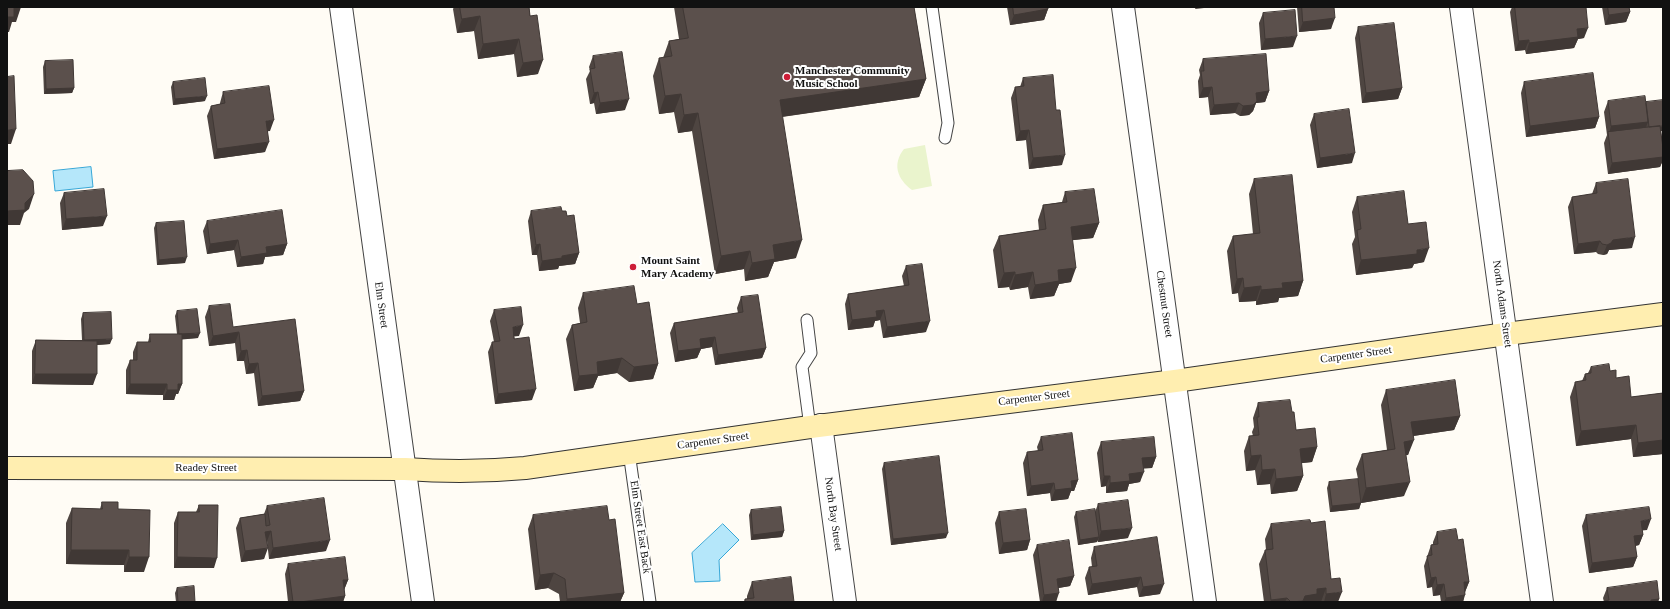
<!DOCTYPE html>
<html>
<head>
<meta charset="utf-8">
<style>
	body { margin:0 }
	#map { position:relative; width:1670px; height:609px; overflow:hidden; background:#fffcf5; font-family:"Times New Roman",serif }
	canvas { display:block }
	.frame { position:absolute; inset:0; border:8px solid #111; pointer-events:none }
</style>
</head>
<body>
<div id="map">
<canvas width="1670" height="609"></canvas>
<div class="frame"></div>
</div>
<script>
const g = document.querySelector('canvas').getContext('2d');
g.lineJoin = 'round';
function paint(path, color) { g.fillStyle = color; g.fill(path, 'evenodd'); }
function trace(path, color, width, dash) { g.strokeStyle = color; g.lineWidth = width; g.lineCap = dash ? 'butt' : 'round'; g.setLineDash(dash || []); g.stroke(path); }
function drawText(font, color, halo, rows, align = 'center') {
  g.font = font + ' "Times New Roman",serif'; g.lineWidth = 4; g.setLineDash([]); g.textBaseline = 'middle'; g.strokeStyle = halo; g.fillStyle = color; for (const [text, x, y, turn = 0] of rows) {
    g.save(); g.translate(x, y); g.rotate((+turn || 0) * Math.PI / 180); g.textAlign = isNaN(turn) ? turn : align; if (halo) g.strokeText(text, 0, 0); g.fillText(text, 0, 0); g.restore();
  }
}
paint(new Path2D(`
	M925 145 932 186 912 190C897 179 892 164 904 149Z`), '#eaf4cd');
const water = new Path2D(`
	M91 167 93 187 55 191 53 171Z
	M723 524 739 540 719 560 720 581 695 582 692 553Z`);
paint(water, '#b5e7fa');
trace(water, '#37a7d7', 1);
const lane = new Path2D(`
	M932 7 948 123 945 138
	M807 320 811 353 802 367 810 427
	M629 452 650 602`);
const street = new Path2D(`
	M341 7 423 602
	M1123 7 1205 602
	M1461 7 1542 602
	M821 425 845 602`);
const secondary = new Path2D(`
	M7 468 405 469C447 472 482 472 525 468L810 427 1175 381 1506 334 1663 314`);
trace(lane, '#444', 13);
trace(street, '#444', 24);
trace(secondary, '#333', 24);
trace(lane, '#fff', 11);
trace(street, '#fff', 22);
trace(secondary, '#ffeeb0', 22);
paint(new Path2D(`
	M454 7H529L538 74 517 77 514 54 478 59 474 31 457 33 453 9Z
	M674 7H914L926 79 919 97 782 117 796 258 774 262 768 277 745 281 744 269 715 274 692 131 678 133 674 112 659 114 653 76 659 58H663L669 41 679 39Z
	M1007 7H1048V9L1044 20 1010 25Z
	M1297 7H1334L1331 29 1299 32Z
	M1512 7H1586L1584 38 1578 39 1574 48 1526 54 1525 50 1515 51 1510 12Z
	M1602 7H1629L1630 12 1626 22 1605 25Z
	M1263 13 1293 47 1261 50 1259 23Z
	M1358 27 1402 88 1398 99 1362 103 1355 38Z
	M593 56 625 110 596 114 594 103 590 104 586 79 590 71 589 67Z
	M1203 59 1269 91 1265 102 1256 103 1253 111 1249 115 1240 116 1235 113 1210 115 1208 97 1199 98 1198 81 1200 75 1199 70Z
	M45 61 74 88 72 93 44 94 43 67Z
	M1023 78 1062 165 1029 169 1026 140 1016 141 1011 98 1015 87H1020Z
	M173 82 205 101 173 105 171 87Z
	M1524 82 1599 117 1595 128 1526 137 1521 93Z
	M223 92 270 131H268L265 152 214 159 207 116 211 106 220 104V103Z
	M1608 101 1646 103 1661 131 1663 148V160L1660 167 1608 174 1604 143 1607 135 1604 112Z
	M1314 114 1352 163 1317 168 1310 125Z
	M1254 179 1303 281 1298 296 1279 298 1278 302 1256 305V301L1239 302 1238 293 1232 294 1227 251 1233 236 1253 234 1249 194Z
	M1596 183 1632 248 1609 250 1607 254 1603 255 1598 254 1596 252 1574 254 1568 207 1572 197 1592 194Z
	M1065 192 1099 223 1093 238 1072 240 1071 282 1059 284 1054 296 1030 299 1028 287 1010 290 1009 287 998 288 993 250 999 236 1039 230 1038 220 1043 205 1062 202Z
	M64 193 103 226 62 230 60 203Z
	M1357 197 1408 224 1424 262 1414 264 1412 268 1356 275 1352 244 1355 237 1352 212Z
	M531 211H562L567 216 579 253 575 264 559 266 558 269 539 271 537 255H532L528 221Z
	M207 221 287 244 283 255 265 257 263 264 237 267 234 250 207 254 203 231Z
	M156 223 185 263 157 265 154 228Z
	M906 266 926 332 883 338 880 320 875 321 873 327 848 330 845 304 848 294 904 286 902 276Z
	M583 293 637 304 658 364 653 379 629 382 617 373 598 376 593 388 574 391 566 339 572 325 580 323 578 308Z
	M741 297 766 348 762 358 715 365 712 347 701 349 697 358 675 362 670 333 674 323 738 313 737 308Z
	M209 306 233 327 304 391 300 401 258 406 254 373 246 374 244 361H237L235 343 209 346 205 317Z
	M494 310 519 336H514L532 400 495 404 488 352 492 342H494L490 321Z
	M177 311 198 338 182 339V384L178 394H176L174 400H163V395L126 394V370L130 360H133V352L137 342H148L150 334H177L175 316Z
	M83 313 110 344 97 345 93 385 32 384V351L36 340H82L81 319Z
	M1591 367 1610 371 1616 378 1631 397 1663 393V454L1633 457 1631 439 1576 446 1570 397 1575 382 1582 381 1585 374 1588 373Z
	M1386 390 1460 416 1454 430 1413 436 1408 455H1406L1404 496 1361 503 1359 509 1330 512 1327 488 1329 482 1358 479 1356 469 1362 454 1387 450 1381 405Z
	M1258 403 1292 412 1296 430 1317 447 1312 462 1301 463 1303 476 1297 491 1271 494 1270 484 1257 485 1255 470 1246 471 1244 451 1249 436H1253L1252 432 1254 427 1253 418Z
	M1041 437 1078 480 1074 491H1071L1068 499 1051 501 1050 493 1027 496 1023 463 1027 452 1038 451 1037 447Z
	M1101 442 1156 457 1152 468H1143L1140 482 1129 484 1127 491 1106 493V486L1101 487 1097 453Z
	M884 463 946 538 891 545 882 469Z
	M102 502 118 509 144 572H124V565L66 564V523L72 508 100 509Z
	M1098 504 1128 538 1098 542 1097 540V542L1078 545 1074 517 1076 512H1095Z
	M199 505 214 568H174V523L178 512H196Z
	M267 506 326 551 269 559 267 541 264 559 241 562 236 528 240 518 264 514Z
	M751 510 784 531 782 537 751 540 749 515Z
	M999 512 1030 540 1027 550 999 554 995 523Z
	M533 515 609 520 624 593 620 602H560L559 594 548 588 535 590 528 529Z
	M1586 515 1647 530H1642L1643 535 1639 545 1635 546 1637 557 1633 567 1589 573 1582 526Z
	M1311 523 1331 579 1338 602H1264L1259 564 1265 550H1266L1265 539 1271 524Z
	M1437 532 1458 540 1469 582 1465 592 1463 602H1441L1440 595 1433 596 1432 587 1427 588 1424 566 1431 545 1433 544V542Z
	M1157 537 1160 594 1139 597 1137 587 1088 595 1085 578 1089 567H1092L1091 558 1094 547Z
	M1037 545 1074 576 1070 586 1058 588 1056 602H1040L1033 555Z
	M288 564 348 580 344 590 345 596 343 602H288L285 574Z
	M752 582 794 602H744L745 599H747V596Z
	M177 588 195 602H176L175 593Z
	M1607 588 1659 599 1658 602H1604L1603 598Z`), '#4e4541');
paint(new Path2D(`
	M14 7H21L16 22H12L9 32H7V17Z
	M1196 7H1213L1195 9Z
	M1048 9 1044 20 1010 25 1014 15Z
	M1630 12 1626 22 1605 25 1609 15Z
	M480 16 474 31 457 33 462 19Z
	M1335 18 1331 29 1299 32 1303 22Z
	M1588 28 1584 38 1578 39 1574 48 1526 54 1529 43 1577 29Z
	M1297 36 1293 47 1261 50 1265 39Z
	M519 39 514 54 478 59 483 44Z
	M1529 40 1525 50 1515 51 1519 41Z
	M543 60 538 74 517 77 523 63Z
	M926 79 919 97 773 118 780 100Z
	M1212 87 1208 97 1199 98 1203 88Z
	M74 88 72 93 44 94 46 89Z
	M1402 88 1398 99 1362 103 1366 93Z
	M1269 91 1265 102 1256 103 1253 111 1249 115 1240 116 1243 106 1256 93Z
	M598 92 594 103 590 104 594 93Z
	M681 94 674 112 659 114 665 96Z
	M207 96 205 101 173 105 175 99Z
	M629 99 625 110 596 114 600 103Z
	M1239 103 1235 113 1210 115 1214 105Z
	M698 113 692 131 678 133 684 115Z
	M1599 117 1595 128 1526 137 1530 126Z
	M274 120 270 131 262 132 266 121Z
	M1648 122 1644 132 1609 134 1611 126Z
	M1663 126V131L1647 133 1649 127Z
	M16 129 11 144H7V130Z
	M1029 130 1026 140 1016 141 1020 131Z
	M269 142 265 152 214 159 217 149Z
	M1355 153 1352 163 1317 168 1320 158Z
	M1065 155 1062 165 1029 169 1033 158Z
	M1663 157V160L1660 167 1608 174 1612 163Z
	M34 194 29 209 24 213 20 225H7V211L25 203Z
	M107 216 103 226 62 230 66 219Z
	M1099 223 1093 238 1065 241 1071 227Z
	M1635 237 1632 248 1609 250 1607 254 1603 255 1607 245 1613 240Z
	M238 240 234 250 207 254 210 244Z
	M802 240 796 258 774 262 768 277 745 281 752 263 773 245Z
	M1600 241 1596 252 1574 254 1578 244Z
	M287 244 283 255 265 257 263 264 237 267 241 257 266 247Z
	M540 244 537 255H532L536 245Z
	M1429 248 1424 262 1414 264 1412 268 1356 275 1361 260Z
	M750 251 744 269 715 274 721 256Z
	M579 253 575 264 559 266 558 269 539 271 542 261 562 256Z
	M187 257 185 263 157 265 159 260Z
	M1076 268 1071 282 1059 284 1054 296 1030 299 1035 285 1058 270Z
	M1015 272 1009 287 998 288 1004 273Z
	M1033 272 1028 287 1010 290 1015 275Z
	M1243 278 1238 293 1232 294 1237 279Z
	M1303 281 1298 296 1279 298 1278 302 1256 305 1261 290 1282 283Z
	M1261 286 1256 301 1239 302 1244 288Z
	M884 310 880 320 875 321 873 327 848 330 852 320 876 311Z
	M930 321 926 332 883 338 887 327Z
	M523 325 519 336 509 337 513 327Z
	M239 332 235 343 209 346 213 336Z
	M200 333 198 338 177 340 179 334Z
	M715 337 712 347 701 349 697 358 675 362 678 351 700 339Z
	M112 339 110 344 82 346 84 340Z
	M766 348 762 358 715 365 718 355Z
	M247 350 244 361H237L241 351Z
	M622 358 617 373 598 376 593 388 574 391 579 376 597 362Z
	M258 363 254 373 246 374 249 364Z
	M658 364 653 379 629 382 634 367Z
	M35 374H97L93 385 32 384Z
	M130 384H167L163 395 126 394Z
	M178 384H182L178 394H176L174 400H163L167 390Z
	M536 389 532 400 495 404 498 394Z
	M304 391 300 401 258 406 262 396Z
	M1460 416 1454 430 1406 437 1411 422Z
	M1636 425 1631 439 1576 446 1581 431Z
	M1414 440 1408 455 1399 456 1404 442Z
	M1663 440V454L1633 457 1638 443Z
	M1317 447 1312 462 1294 464 1300 449Z
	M1261 455 1255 470 1246 471 1251 456Z
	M1156 457 1152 468 1139 469 1142 458Z
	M1275 469 1270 484 1257 485 1262 470Z
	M1144 472 1140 482 1129 484 1127 491 1106 493 1110 483 1129 474Z
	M1104 476H1110L1106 486 1101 487Z
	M1303 476 1297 491 1271 494 1276 479Z
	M1078 480 1074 491H1071L1068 499 1051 501 1055 490 1071 481Z
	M1410 482 1404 496 1361 503 1366 488Z
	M1054 483 1050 493 1027 496 1031 486Z
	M1361 503 1359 509 1330 512 1332 506Z
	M1651 519 1647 530 1637 531 1641 521Z
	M1132 528 1128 538 1098 542 1101 531Z
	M271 531 267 541 265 532Z
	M784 531 782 537 751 540 753 535Z
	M948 533 946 538 891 545 893 539Z
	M1643 535 1639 545 1630 547 1634 536Z
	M1099 537 1097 542 1078 545 1080 540Z
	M330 540 326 551 269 559 273 548Z
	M1030 540 1027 550 999 554 1003 543Z
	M268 548 264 559 241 562 245 551Z
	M71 550H129L124 565 66 564Z
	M129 557H149L144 572H124Z
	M177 557 217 558 214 568H174Z
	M1637 557 1633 567 1589 573 1592 563Z
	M554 573 548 588 535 590 540 575Z
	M1074 576 1070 586 1053 589 1057 579Z
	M1141 577 1137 587 1088 595 1092 584Z
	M1436 577 1432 587 1427 588 1431 578Z
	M343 580H348L344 590Z
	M1464 582H1469L1465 592 1460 593Z
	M1164 584 1160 594 1139 597 1143 587Z
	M1444 584 1440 595 1433 596 1437 585Z
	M1326 588 1321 602H1290L1317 589Z
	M1342 592 1338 602H1324L1326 594Z
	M624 593 620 602H566L567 599Z
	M1059 593 1056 602H1042L1044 595Z
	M1465 595 1463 602H1444L1446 598Z
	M345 596 343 602H300Z
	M1287 598 1285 602H1270L1271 600Z
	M1659 599 1658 602H1650L1651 600Z`), '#403835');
const building = new Path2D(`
	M7 7H14V17H7Z
	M460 7H529L530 16 537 15 543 60 523 63 519 39 483 44 480 16 462 19Z
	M683 7H914L926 79 780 100 802 240 773 245 775 259 752 263 750 251 721 256 698 113 684 115 681 94 665 96 659 58 672 56 669 41 688 38Z
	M1013 7H1048V9L1014 15Z
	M1302 7H1334L1335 18 1303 22Z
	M1515 7H1586L1588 28 1577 29 1578 37 1529 43V40L1519 41Z
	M1608 7H1629L1630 12 1609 15Z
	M1295 10 1297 36 1265 39 1263 13Z
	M1394 23 1402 88 1366 93 1358 27Z
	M622 52 629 99 600 103 598 92 594 93 590 69 595 68 593 56Z
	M1266 54 1269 91 1256 93 1257 101 1253 105 1243 106 1239 103 1214 105 1212 87 1203 88 1201 71H1204L1203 59Z
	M73 60 74 88 46 89 45 61Z
	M1593 73 1599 117 1530 126 1524 82Z
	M1053 75 1056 110H1060L1065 155 1033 158 1029 130 1020 131 1015 87 1024 86 1023 78Z
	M14 76 16 129 7 130V77Z
	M205 78 207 96 175 99 173 82Z
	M269 86 274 120 266 121 269 142 217 149 211 106 225 103 223 92Z
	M1645 96 1648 122 1611 126 1608 101Z
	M1663 100V126L1649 127 1646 102Z
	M1349 109 1355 153 1320 158 1314 114Z
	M1660 126 1663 148V157L1612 163 1608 132Z
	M23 170 33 181 34 194 25 203V210L7 211V171Z
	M1292 175 1303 281 1282 283 1283 288 1261 290V286L1244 288 1243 278 1237 279 1233 236 1260 233 1254 179Z
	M1628 179 1635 237 1613 240 1611 243 1607 245 1602 244 1600 241 1578 244 1572 197 1597 193 1596 183Z
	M104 189 107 216 66 219 64 193Z
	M1094 189 1099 223 1071 227 1076 268 1058 270 1059 281 1035 285 1033 272 1015 275V272L1004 273 999 236 1046 229 1043 205 1067 202 1065 192Z
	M1404 191 1408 224 1426 222 1429 248 1417 250V254L1361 260 1357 230 1361 229 1357 197Z
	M561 207 562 211H566L567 216 574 215 579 253 562 256V258L542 261 540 244 536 245 531 211Z
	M282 210 287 244 266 247 267 253 241 257 238 240 210 244 207 221Z
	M184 221 187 257 159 260 156 223Z
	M922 264 930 321 887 327 884 310 876 311 877 317 852 320 848 294 909 285 906 266Z
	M634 286 637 304 649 302 658 364 634 367 622 358 597 362 598 374 579 376 572 325 587 322 583 293Z
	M758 295 766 348 718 355 715 337 700 339 701 348 678 351 674 323 743 312 741 297Z
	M230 304 233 327 295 319 304 391 262 396 258 363 249 364 247 350 241 351 239 332 213 336 209 306Z
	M521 307 523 325 513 327 514 339 529 337 536 389 498 394 492 342 500 341 494 310Z
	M197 309 200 333 179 334 177 311Z
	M111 312 112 339 84 340 83 313Z
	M150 334H182V384H178V390H167V384H130V360H137V342H150Z
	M36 340 97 341V374H35Z
	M1609 364 1610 371 1616 370V378L1629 376 1631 397 1663 393V440L1638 443 1636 425 1581 431 1575 382 1586 380 1585 374 1591 373V367Z
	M1455 380 1460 416 1411 422 1414 440 1404 442 1410 482 1366 488 1362 454 1395 449 1386 390Z
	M1290 400 1292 412H1294L1296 430 1315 428 1317 447 1300 449 1303 476 1276 479 1275 469 1262 470 1261 455 1251 456 1249 436 1259 435 1257 417H1259L1258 403Z
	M1072 433 1078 480 1071 481 1072 488 1055 490 1054 483 1031 486 1027 452 1043 450 1041 437Z
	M1154 437 1156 457 1142 458 1144 472 1129 474 1130 481 1110 483V476H1104L1101 442Z
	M939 456 948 533 893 539 884 463Z
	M1358 479 1361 503 1332 506 1329 482Z
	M324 498 330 540 273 548 271 531 265 532 268 548 245 551 240 518 265 514 266 526 270 525 267 506Z
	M1128 500 1132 528 1101 531 1098 504Z
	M102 502H118V509L150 510 149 557H129V550H71L72 508 102 509Z
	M199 505H218L217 558 177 557 178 512H199Z
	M607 506 609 520 615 519 624 593 567 599 565 579 554 573 540 575 533 515Z
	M781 507 784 531 753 535 751 510Z
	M1649 507 1651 519 1641 521 1643 535 1634 536 1637 557 1592 563 1586 515Z
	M1026 509 1030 540 1003 543 999 512Z
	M1095 509 1099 537 1080 540 1076 512Z
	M1310 520 1311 523 1325 521 1331 579 1340 578 1342 592 1326 594V588L1317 589V594L1305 596 1303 601 1291 602 1287 598 1271 600 1265 550 1273 549 1271 524Z
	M1456 529 1458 540 1463 539 1469 582H1464L1465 595 1446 598 1444 584 1437 585 1436 577 1431 578 1427 556 1432 555 1431 545 1438 544 1437 532Z
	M1157 537 1164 584 1143 587 1141 577 1092 584 1089 567 1097 566 1094 547Z
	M1069 540 1074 576 1057 579 1059 593 1044 595 1037 545Z
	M345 557 348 580H343L345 596 300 602H293L288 564Z
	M791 577 794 602H745V599L754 598 752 582Z
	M1657 581 1659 599 1651 600V602H1605V601L1609 600 1607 588Z
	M194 586 195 602H178L177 588Z`);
paint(building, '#5b504c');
trace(building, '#403835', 1);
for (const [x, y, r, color] of [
	[787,77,4,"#cd1d37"],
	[633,267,4,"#cd1d37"]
]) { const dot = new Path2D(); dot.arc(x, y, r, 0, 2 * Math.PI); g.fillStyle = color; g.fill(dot); trace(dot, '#fff', 1.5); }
drawText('bold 11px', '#111', '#fff', [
	["Manchester Community",795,71],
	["Music School",795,84],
	["Mount Saint",641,261],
	["Mary Academy",641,274]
], 'left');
drawText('11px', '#111', '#fff', [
	["Chestnut Street",1164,304,82],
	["North Adams Street",1502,304,82],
	["Elm Street",381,305,82],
	["Carpenter Street",1356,355,-8],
	["Carpenter Street",1034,398,-7],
	["Carpenter Street",713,441,-8],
	["Readey Street",206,468],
	["North Bay Street",833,514,82],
	["Elm Street East Back",640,527,82]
]);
</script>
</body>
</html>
